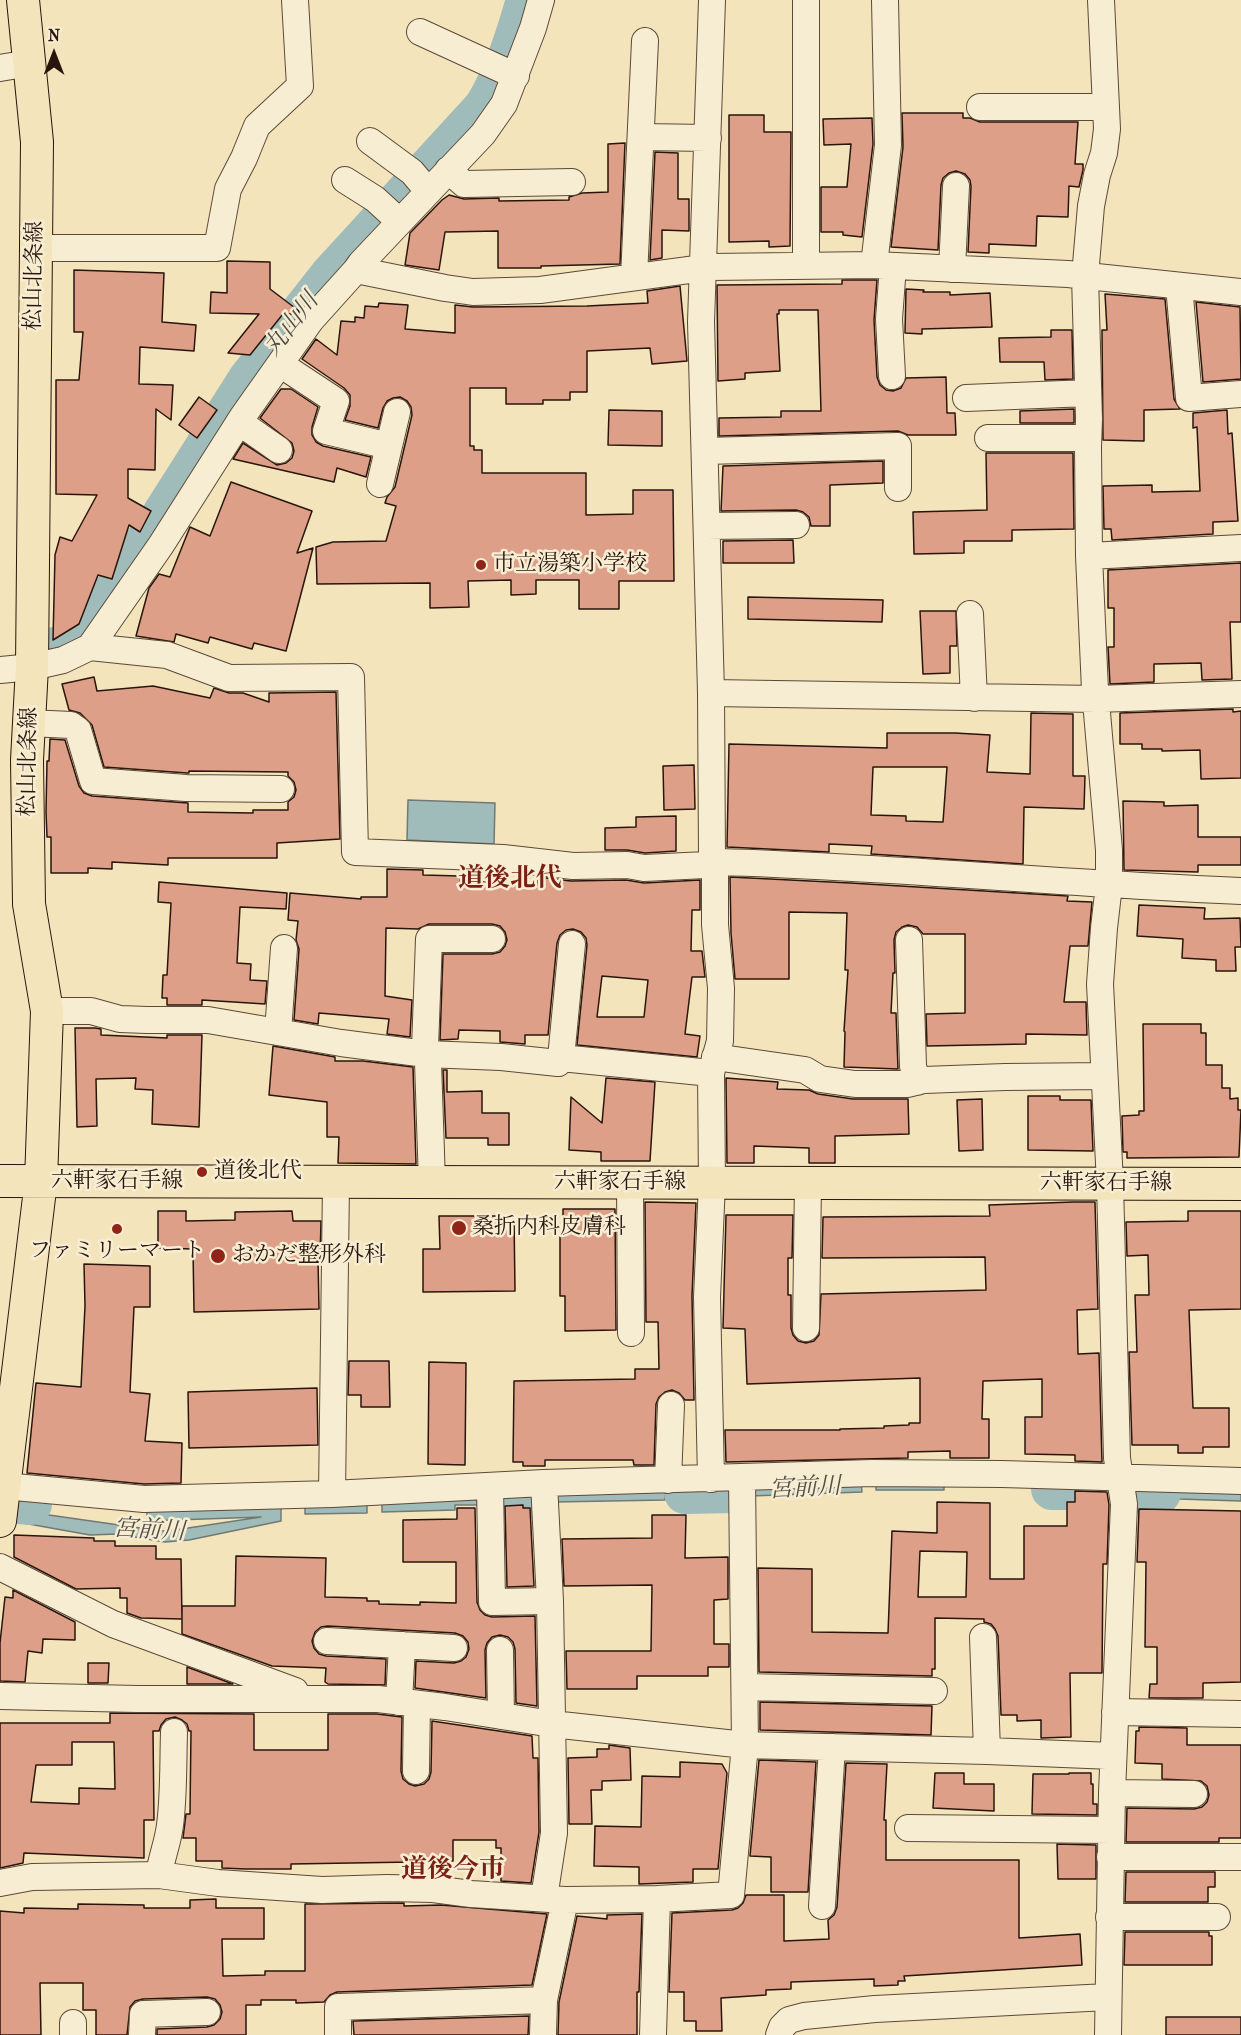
<!DOCTYPE html>
<html>
<head>
<meta charset="utf-8">
<style>
	body { margin:0 }
	#map { position:relative; width:1241px; height:2035px; overflow:hidden; background:#f3e4bb; font-family:"IM FELL French Canon",serif }
	canvas { display:block }
	.north { position:absolute; left:24px; top:24px; width:60px; height:60px; -webkit-text-stroke:4px #f7edd3; paint-order:stroke; rotate:0deg; font-size:16px; font-weight:700; line-height:24px; text-align:center; color:#2a150c }
	.north::after { content:''; display:block; margin:auto; width:21px; height:27px; background:#2a150c; clip-path:polygon(50% 0,100% 100%,50% 72%,0 100%) }
</style>
</head>
<body>
<div id="map">
<canvas width="1241" height="2035"></canvas>
<div class="north">N</div>
</div>
<script>
const g = document.querySelector('canvas').getContext('2d');
g.lineJoin = 'round';
function paint(path, color) { g.fillStyle = color; g.fill(path, 'evenodd'); }
function trace(path, color, width, dash) { g.strokeStyle = color; g.lineWidth = width; g.lineCap = dash ? 'butt' : 'round'; g.setLineDash(dash || []); g.stroke(path); }
function drawText(font, color, halo, rows, align = 'center') {
  g.font = font + ' "IM FELL French Canon","Noto Serif JP",serif'; g.lineWidth = 5; g.setLineDash([]); g.textBaseline = 'middle'; g.strokeStyle = halo; g.fillStyle = color; for (const [text, x, y, turn = 0] of rows) {
    g.save(); g.translate(x, y); g.rotate((+turn || 0) * Math.PI / 180); g.textAlign = isNaN(turn) ? turn : align; if (halo) g.strokeText(text, 0, 0); g.fillText(text, 0, 0); g.restore();
  }
}
const water = new Path2D(`
	M408 800 495 803 494 844 407 840Z
	M876 1480 944 1481V1490H876Z
	M861 1482 862 1492 750 1496 749 1486Z
	M1179 1487 1241 1489V1501L1179 1499Z
	M665 1489V1500L553 1502V1491Z
	M484 1496V1505H455V1510L382 1512V1499Z
	M367 1499V1513L305 1514V1500Z
	M281 1504V1521L189 1540 165 1542 117 1534 90 1535 12 1521 14 1510 161 1531 175 1530 261 1517 147 1521V1507Z`);
paint(water, '#a0bcba');
trace(water, '#717974', 1.5);
trace(new Path2D(`
	M53 649 72 642 108 601 249 379 331 275 485 107C505 73 516 38 527 0
	M1052 1489H1079
	M1135 1492 1160 1493
	M685 1493 734 1492
	M497 1499 536 1498
	M20 1503 31 1504`), '#a0bcba', 42);
const building = new Path2D(`
	M902 113H963V118H970L980 122H1078L1075 164H1083V170L1079 187 1069 186 1068 217 1037 216 1036 246 989 244V253L968 252 971 186 970 180 965 174 956 171 949 173 943 178 941 185 938 250 891 247 903 147Z
	M729 115H764V132H791L790 246 769 247V241L729 242Z
	M872 118 873 144 862 237 843 235V232H821V187H847L851 144 824 145 823 119Z
	M625 143 620 264 541 266V268H498V231L445 232 439 270 405 265 410 233 442 200 449 195 464 199 499 198V201L569 200V197L582 193 608 192V144Z
	M655 152 678 153V199H689V231L662 230V258L650 260Z
	M227 261 270 262V289L299 311 297 314H283L250 355 228 353 259 314 210 313 211 292 227 293Z
	M74 270 164 273 162 322 196 325 194 351 140 347 139 384 173 385 171 420 156 409 155 470 128 469V498L151 511 140 532 129 525 112 579 98 575 79 624 53 640 55 555 60 537 72 541 97 495 56 494V380H79L83 332H74Z
	M842 280H877L874 320 877 377 880 385 886 390 893 391 901 388 906 378 946 377 947 413H955L956 435H908L898 431 719 436V418L781 417V411H821L818 310H779V314H777L780 371 745 373V379L718 381 717 285 842 284Z
	M680 286 687 361 652 364 650 348 587 351V392H570V400H543V404H506V388H470V446H474V450H482V473H586V515L633 514V490H673L674 581H619V609H579V580H536V594L511 595V580L468 581 469 607 430 608V583L317 584 316 547 333 542 386 541 396 506 385 503 387 497 395 487 412 415 411 407 407 401 400 397 393 398 387 401 383 408 378 428 345 420 350 406V395L344 388 302 359 316 339 337 355 341 321 355 322V317L364 318 365 306 378 307 379 303 408 305 405 329 455 333V305L473 307 587 306 648 303 647 291Z
	M906 289 924 290 923 292H950V295L990 293 992 327 922 329V334L905 333Z
	M1105 294 1165 299 1174 399 1180 409 1144 410V441L1103 440 1102 330H1107Z
	M1196 302 1240 307 1241 379 1203 382Z
	M1051 330H1072L1073 379 1045 380 1044 362H1000L999 338 1051 337Z
	M281 389H291L318 407 312 427V435L316 442 323 446 371 457 366 477 337 468 334 482 233 459 243 443 277 465 286 463 292 458 294 451 292 443 260 418Z
	M199 397 217 410 197 438 179 425Z
	M1074 409V423H1020V411Z
	M609 410 662 411V446L608 445Z
	M1227 410 1228 434 1232 433 1238 521 1213 522V534L1112 540 1111 529H1104L1103 486 1152 485V492L1200 491 1197 427 1193 428V413Z
	M986 453H1073L1074 529 1012 530V541H964V553L914 554 913 512 987 510Z
	M883 461V483L830 485V526H811L809 517 803 512 796 510 721 511 723 466Z
	M231 482 312 511 297 553 313 548 286 651 254 643 252 649 210 637 208 643 176 634 174 642 136 636 149 588 159 574 170 577 190 527 210 536Z
	M793 540 794 563H723V541Z
	M1241 563V622H1230L1232 679 1202 680 1201 663 1154 664V682L1110 684 1108 647H1114V608H1108V570Z
	M748 597 883 600 882 622 748 619Z
	M920 611H956L957 646H950V673L923 674Z
	M94 677 97 691 153 686 210 698 214 688 229 693H243L269 702V693L336 692 340 839 277 843V858H168V865L112 862V869L88 868V873H51V837H47L46 812 47 761H49L50 739 65 740 79 786 84 793 92 796 188 803V812L253 813V810H288V802L294 797 296 790 294 782 288 776V772L189 771V773H187L104 767 92 725 80 713 69 710 62 684Z
	M1233 709V712L1241 711V778L1201 779 1200 750 1162 751V749H1142V744H1120V713Z
	M1031 713 1073 714V776H1085L1084 809 1024 807 1023 864 871 854 872 846 829 844V852L727 847 729 744 887 748V733H955L990 735 987 772 1030 774ZM873 767H947L943 822 906 821V816L871 815Z
	M694 765 695 809 664 810 663 766Z
	M1123 801 1164 802V806L1198 805V837H1241V865H1198V872L1124 870Z
	M676 816V851L645 853 627 850H605V828L636 827V817Z
	M387 869 423 870V875L460 876V881L499 882V884L538 885V877L571 881 626 880 644 883 700 880V910H692L691 951H702L705 977H692L685 1034 700 1036 697 1057 577 1045 587 945 586 938 581 932 573 929 566 930 560 935 557 943 548 1035H525V1044L500 1042V1031L459 1030 458 1039 440 1040 443 954H492L500 952 505 946 507 940 505 932 500 926 492 924H429L418 929 386 928 385 996 412 1000 410 1037 387 1034 389 1019 319 1013 318 1024 294 1020 299 949 296 940 298 921 288 920 290 893 361 899V897H387ZM602 976 648 980 644 1017H597Z
	M730 877 850 883 1068 896 1067 901 1092 902 1088 946H1070L1064 1002H1086L1087 1035 1026 1034V1044L927 1046 926 1014 965 1013V934H923L917 927 908 925 902 927 896 932 894 940 895 973H893L891 1013H896L898 1069 844 1067 845 1032 844 1031 848 970H845L847 913 789 912V979H735L731 933Z
	M159 882 287 893 286 909 240 907 237 963 251 964 250 980 267 981 265 1004 202 1000V1005H167V998H162L163 975H167L171 903 158 902Z
	M1139 905 1205 908 1204 919 1240 918 1241 947H1235L1236 971H1216V960L1182 958 1183 939 1137 936Z
	M1143 1024H1201V1033H1206V1065H1222V1088H1230V1099L1238 1098V1110H1241L1239 1157 1127 1158V1152H1123L1122 1116 1139 1115V1111H1144Z
	M75 1028H95L101 1029V1035L167 1038V1035H202L199 1127 152 1124 153 1090 135 1089 136 1078 96 1079 97 1126 77 1127Z
	M273 1046 335 1057V1061H363L413 1067 416 1164 338 1163 339 1137H327V1102L269 1095Z
	M443 1070H447V1092L482 1091V1113H509V1145H488V1138H446Z
	M606 1078 655 1082 650 1161H601V1152L569 1150 571 1097 602 1123Z
	M726 1078 778 1082 777 1089 809 1090 818 1094 853 1099H908L909 1134 835 1136V1163H809V1148L754 1146V1163H727Z
	M1028 1096H1060V1100H1091L1093 1151 1028 1150Z
	M982 1099 983 1150 959 1151 957 1100Z
	M645 1202 696 1203 692 1296 694 1400H685L679 1393 672 1390 665 1392 659 1397 656 1404 654 1465H634L633 1460H545V1466H523V1462H513L514 1381 635 1379V1369H659L658 1322H646Z
	M1073 1202H1095L1098 1309 1077 1310 1078 1354 1099 1353 1102 1462 1075 1461V1455L1025 1454V1417H1042V1379L983 1381 982 1419H989V1458H950V1451L908 1452V1458L726 1462 725 1430H840V1429L884 1428V1426L909 1425V1423H920V1378L747 1384 745 1329 723 1328 726 1215H793L792 1258H788V1295H791V1328L793 1335 798 1341 806 1343 814 1341 819 1335 821 1294 986 1290 985 1257 822 1258 823 1217 990 1216 989 1205Z
	M563 1209H615L616 1330 565 1331V1296H560V1236H563Z
	M158 1211H186V1221L235 1220V1212L292 1211 293 1221H321L320 1259H318L319 1309 194 1312 193 1249 158 1248Z
	M1188 1211H1241V1309L1189 1310 1193 1408H1229V1447H1203V1453H1178V1445H1132L1129 1352H1137L1135 1295H1149L1148 1255 1127 1256 1126 1222 1188 1221Z
	M439 1216H514L515 1291 423 1292V1249H440Z
	M84 1264 150 1266V1307H134L130 1392 150 1394 145 1441 182 1443 181 1483 144 1484 27 1473 36 1383 81 1387 85 1306Z
	M349 1361H389L390 1407H361V1395H348Z
	M429 1362 466 1363 465 1465 428 1464Z
	M317 1388 318 1445 189 1448 188 1392Z
	M1075 1491 1107 1492 1109 1505 1107 1564H1103L1102 1673H1070L1071 1737 1041 1738V1720L1017 1721V1715H1001L998 1636 995 1629 991 1624 984 1622V1619L935 1618V1669H932V1676L759 1672 758 1568 812 1569V1632L888 1633 892 1531 937 1533V1502L990 1503V1579H1024V1526H1067V1502H1075ZM920 1551 967 1552 966 1597H918Z
	M523 1505V1508H530L534 1586 507 1587 505 1506Z
	M457 1508H475L477 1602 480 1610 485 1615 492 1617 535 1616 537 1706 516 1703 515 1649 513 1642 508 1637 500 1635 492 1637 487 1643 485 1650 486 1698 415 1688 416 1661 454 1663 461 1661 466 1657 469 1649 468 1642 463 1636 455 1633 328 1626 321 1627 315 1632 312 1641 314 1648 319 1654 326 1656 386 1659 385 1685 328 1684 325 1682 326 1668 272 1666 182 1634V1606H235L236 1556 326 1558 325 1597 367 1598V1601H379V1604L420 1605V1602L456 1603V1562H403V1520L457 1519Z
	M1139 1509 1241 1511V1682L1203 1683V1698H1149L1150 1684H1157V1647H1145L1146 1562H1137Z
	M652 1515H686L685 1558 728 1557V1599L714 1600V1644H729V1667H708V1676H637V1689H567L566 1651H651L652 1585 564 1586 562 1539 652 1538Z
	M14 1535 94 1538V1541H115V1546H156V1559H181L182 1619 141 1618 127 1613V1598H120V1588L76 1589 14 1557Z
	M13 1590 75 1622V1640L43 1639 42 1653 28 1651 25 1682 0 1681V1643L5 1597 13 1598Z
	M88 1663H109L108 1683H88Z
	M187 1667 233 1684H187Z
	M760 1702 932 1706 931 1735 760 1730Z
	M110 1713 254 1714V1750H328V1714H377L402 1717 401 1771 403 1779 409 1784 415 1786 424 1784 429 1779 431 1772 432 1721 532 1736 533 1758H538L539 1832 531 1883 501 1881V1848H496V1840H453V1861L412 1860V1862L291 1864V1869H245L222 1868V1861H196V1838H183L186 1814H190L191 1731H189L187 1724 182 1720 175 1717 166 1719 161 1725 159 1731H153L154 1820H144V1858L24 1853 23 1863 0 1868V1723H110ZM72 1742H114L115 1789 79 1788V1804L31 1802 36 1765H72Z
	M1139 1727 1187 1728V1745H1241V1838H1219V1842H1126L1127 1808 1194 1809 1202 1807 1207 1802 1209 1795 1207 1786 1201 1781 1162 1779V1764L1135 1763 1136 1731H1139Z
	M609 1745 630 1748 631 1780 602 1781V1790H591L592 1824H569L568 1758 597 1757V1749H609Z
	M759 1760 816 1762 808 1892H771V1857L750 1856Z
	M680 1762 722 1764 727 1773 718 1869H693V1882L639 1884V1867L594 1866 595 1826 641 1827 642 1776 680 1777Z
	M846 1763 887 1764 884 1820H886V1860H1019V1938L1080 1934 1082 1965 904 1976 905 1981H898V1985L874 1986V1979L791 1982V1989L766 1990V1995L721 1998 722 2031H696V2021H684V1992H669L672 1913 732 1910 738 1908 743 1903 746 1895H784V1941L829 1939 828 1920 834 1915 837 1907Z
	M935 1773H964V1784H994V1811L933 1808Z
	M1069 1773H1091V1784H1093V1804H1097V1815L1032 1814 1033 1774H1069Z
	M1057 1844 1096 1845V1879H1058Z
	M1126 1872H1215V1887H1208V1902H1125Z
	M216 1899V1908H264V1939H222L223 1976 265 1975V1971H305V1904L404 1903V1906L441 1905 547 1914 532 1985 337 1992 330 1995 324 2002 296 2003V2000H261V2005H246V2035H157V2029L207 2027 214 2025 220 2019 222 2012 220 2005 215 1999 207 1997 143 1999 135 2001 130 2007 127 2035H96V2010H83V1983H40L41 2035H0V1911L24 1913V1908L78 1909V1904L144 1905V1908H190V1900Z
	M642 1914 639 1992H637V2035H558L559 2002 577 1916 607 1919V1915Z
	M1125 1932H1209V1936H1212V1965H1124Z
	M529 2016 528 2035H354L353 2021Z
	M1166 2017H1241V2035H1166Z`);
paint(building, '#dd9f87');
trace(building, '#2a150c', 1.5);
const minor = new Path2D(`
	M806 0V266
	M1101 0 1107 129 1104 153 1097 175 1091 206 1085 276 1089 419 1088 447 1089 556 1095 690 1109 850V885L1104 928 1100 984 1110 1183 1117 1458 1124 1504 1112 1793 1108 2035
	M420 32 516 76
	M0 68 30 63
	M980 107H1106
	M641 137 708 138
	M370 141 412 172 428 191
	M448 170 464 184 572 182
	M345 180 375 199 399 221
	M35 248H217L228 189 244 158 257 126 300 86 295 0
	M874 265 888 145 885 0
	M952 269 956 186
	M356 270 445 288 473 292 540 290 711 267 874 265 1068 274 1241 292
	M634 277 645 41
	M1179 286 1189 398 1241 394
	M280 364 336 401 326 431 389 446
	M892 376 889 319 893 266
	M966 398 1088 393
	M239 422 279 450
	M988 438H1088
	M705 451 898 446V488
	M380 484 397 412
	M707 526 796 525
	M1089 556 1241 548
	M970 614 974 698
	M90 647 167 655 229 678 351 677 355 852 503 858 573 866 627 865 644 868 706 865 721 862C894 867 1067 884 1241 891
	M0 670 32 667 63 660 90 647 161 545 243 416 311 320 356 270 361 263 483 134 504 104 533 28 541 0
	M711 693 1096 699 1241 694
	M29 723 71 725 78 730 93 781 186 788 281 789
	M909 940 913 1066 917 1082
	M47 1011H91L120 1019 147 1020H208L341 1043 426 1054 501 1057 558 1063 561 1058 711 1073
	M278 1032 284 948
	M715 1057 805 1070 820 1079 855 1084H908L924 1080 1005 1077 1103 1076
	M561 1058 572 944
	M432 1183 428 1062 425 1048 429 939H492
	M630 1183 631 1333
	M806 1328 808 1183
	M711 1479 707 1297 712 1183 711 1073 720 1041 721 988 715 925V874L712 857 711 693 701 322 712 0
	M668 1480 671 1405
	M4 1486 144 1499 332 1494 544 1483 872 1473 1002 1474 1241 1481
	M490 1486 492 1602 550 1601
	M332 1494 336 1183
	M0 1567 113 1624 295 1691
	M327 1641 454 1648
	M500 1650 501 1716
	M746 1687 934 1691
	M0 1696 138 1699H378L445 1707 552 1724 745 1745 987 1751 983 1637
	M399 1702 402 1645
	M1115 1712 1241 1714
	M987 1751 1113 1756
	M416 1771 417 1704
	M1112 1793 1194 1794
	M908 1828 1111 1830
	M1110 1857H1241
	M159 1875C161 1858 168 1843 170 1825 174 1795 173 1763 174 1732
	M0 1883 32 1877 159 1875 218 1883 322 1890 387 1888 433 1889 471 1894 565 1900 657 1899 731 1895 745 1745 742 1478
	M544 1898 554 1833 550 1601 544 1483
	M822 1906 832 1747
	M1109 1917H1217
	M544 2000 565 1900
	M73 2035V2023
	M142 2035 143 2014 207 2012
	M338 2035V2007L544 2000 543 2035
	M653 2035 657 1899
	M779 2035 782 2027 789 2020 804 2016 875 2009 1107 1997`);
const major = new Path2D(`
	M0 1181 1241 1184
	M0 1521 41 1181 47 1011 29 904 27 760 32 667 37 142 23 0`);
trace(minor, '#5c4938', 28);
trace(major, '#2a150c', 34);
trace(minor, '#f7edd3', 26);
trace(major, '#f3e4bb', 32);
for (const [x, y, r, color] of [
	[481,565,6,"#8f2418"],
	[202,1172,6,"#8f2418"],
	[459,1228,8,"#8f2418"],
	[117,1229,6,"#8f2418"],
	[218,1256,8,"#8f2418"]
]) { const dot = new Path2D(); dot.arc(x, y, r, 0, 2 * Math.PI); g.fillStyle = color; g.fill(dot); trace(dot, '#f7edd3', 2); }
drawText('22px', '#2a150c', '#f7edd3', [
	["松山北条線",35,276,-89],
	["松山北条線",29,762,-89],
	["六軒家石手線",117,1182],
	["六軒家石手線",620,1183],
	["六軒家石手線",1106,1184]
]);
drawText('22px', '#2a150c', '#f7edd3', [
	["市立湯築小学校",493,565],
	["道後北代",214,1172],
	["桑折内科皮膚科",472,1228],
	["ファミリーマート",117,1252,"center"],
	["おかだ整形外科",232,1256]
], 'left');
drawText('italic 24px', '#534f49', '#f7edd3', [
	["丸山川",292,325,-52],
	["宮前川",805,1489,-3],
	["宮前川",149,1531,3]
]);
drawText('bold 26px', '#7a1f14', '#f7edd3', [
	["道後北代",510,880],
	["道後今市",453,1871]
]);
</script>
</body>
</html>
